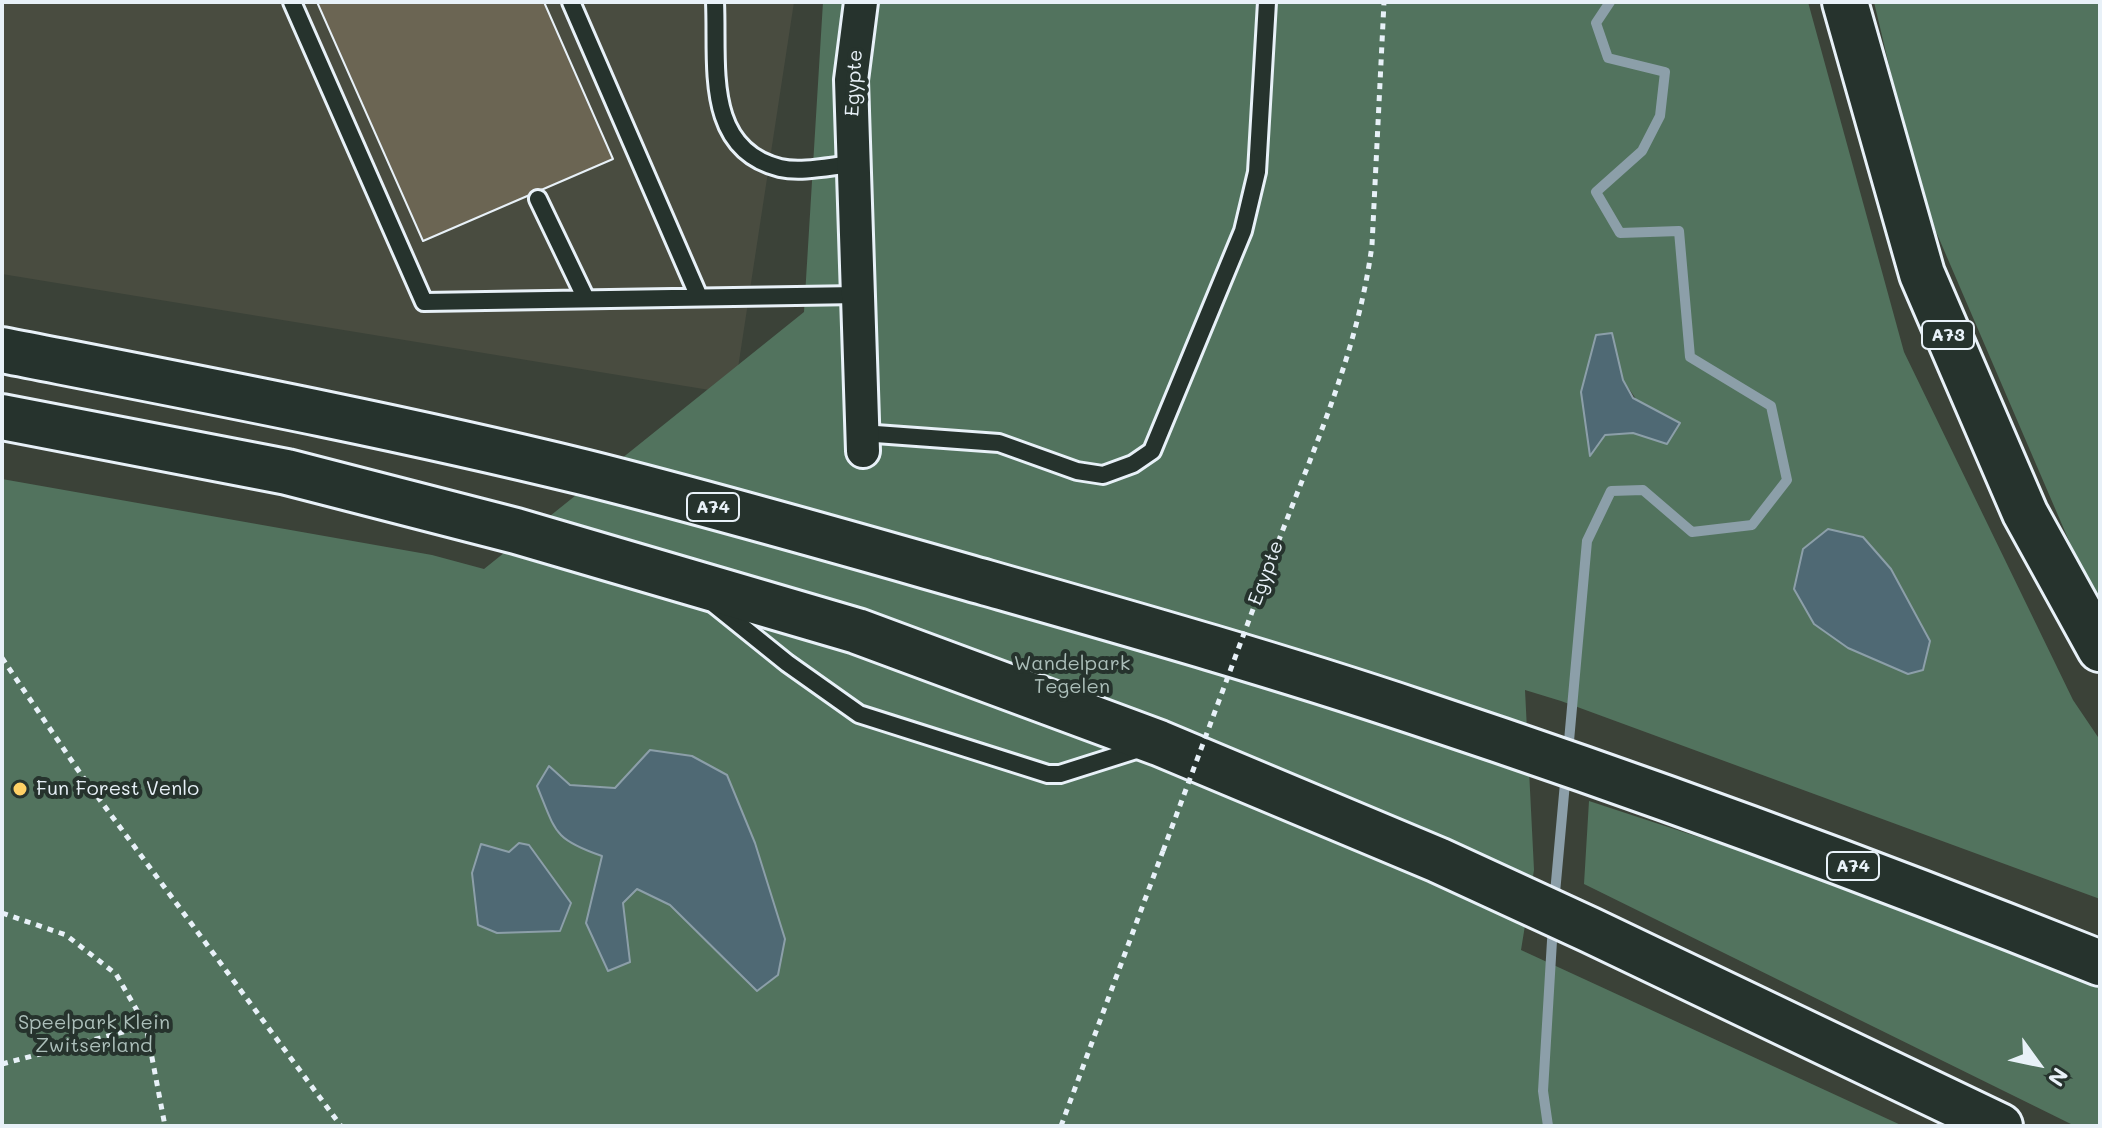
<!DOCTYPE html>
<html>
<head>
<meta charset="utf-8">
<style>
	body { margin:0 }
	#map { position:relative; width:2102px; height:1128px; overflow:hidden; background:#3b4238; font-family:Mali,sans-serif }
	canvas { display:block }
	.frame { position:absolute; inset:0; border:4px solid #e8f1f8; pointer-events:none }
	.north { position:absolute; left:1998px; top:1024px; width:80px; height:80px; -webkit-text-stroke:6px #26332d; paint-order:stroke; rotate:123deg; font-size:22px; font-weight:700; line-height:32px; text-align:center; color:#e8f1f8 }
	.north::after { content:''; display:block; margin:auto; width:28px; height:36px; background:#e8f1f8; clip-path:polygon(50% 0,100% 100%,50% 72%,0 100%) }
</style>
</head>
<body>
<div id="map">
<canvas width="2102" height="1128"></canvas>
<div class="frame"></div>
<div class="north">N</div>
</div>
<script>
const g = document.querySelector('canvas').getContext('2d');
g.lineJoin = 'round';
function paint(path, color) { g.fillStyle = color; g.fill(path, 'evenodd'); }
function trace(path, color, width, dash) { g.strokeStyle = color; g.lineWidth = width; g.lineCap = dash ? 'butt' : 'round'; g.setLineDash(dash || []); g.stroke(path); }
function drawText(font, color, halo, rows, align = 'center') {
  g.font = font + ' Mali,sans-serif'; g.lineWidth = 8; g.setLineDash([]); g.textBaseline = 'middle'; g.strokeStyle = halo; g.fillStyle = color; for (const [text, x, y, turn = 0] of rows) {
    g.save(); g.translate(x, y); g.rotate((+turn || 0) * Math.PI / 180); g.textAlign = isNaN(turn) ? turn : align; if (halo) g.strokeText(text, 0, 0); g.fillText(text, 0, 0); g.restore();
  }
}
paint(new Path2D(`
	M2 2H794L734 394 2 274Z`), '#494c40');
paint(new Path2D(`
	M823 2H1808L1904 352 2073 700 2100 740V899L1561 701 1525 690 1534 870 1521 950 1903 1126H2V479L432 555 484 569 804 312ZM1612 333 1623 380 1667 444 1633 433 1605 435 1590 455Z
	M1874 2H2100V613L1919 192Z
	M1589 801 1869 893 2100 986V1126H2075L1584 884Z`), '#52735e');
const water = new Path2D(`
	M1612 333 1623 380 1633 398 1680 423 1667 444 1633 433 1605 435 1590 456 1581 392 1596 335Z
	M1828 529 1863 537 1891 569 1930 641 1923 670 1908 674 1848 648 1814 624 1794 589 1803 549Z
	M650 750 692 756 727 775 755 843 785 939 778 975 757 991 670 905 637 889 623 903 630 962 608 971 586 923 602 856C553 839 556 832 537 786L549 766 570 785 615 788Z
	M519 843 529 845 571 903 560 931 497 933 478 925 472 873 481 844 509 852Z`);
paint(water, '#4f6974');
trace(water, '#8c9fa9', 2);
trace(new Path2D(`
	M1568 752 1587 541 1611 491 1643 490 1692 532 1752 525 1787 480 1771 406 1690 357 1679 231 1620 233 1596 192 1642 151 1660 116 1665 72 1608 58 1596 23 1610 2
	M1554 904 1566 772
	M1548 1126 1543 1091 1553 924`), '#8c9fa9', 10);
const building = new Path2D(`
	M317 2H544L613 159 423 241Z`);
paint(building, '#6b6553');
trace(building, '#e8f1f8', 2);
const service = new Path2D(`
	M292 2 424 302 858 295
	M571 2 699 297
	M715 2C718 64 703 149 780 168 802 173 831 166 854 164
	M538 199 586 299
	M862 433 999 443 1077 471 1103 475 1133 464 1152 451 1243 231 1257 172 1267 2
	M715 605 787 663 859 714 1048 774H1060L1142 748`);
const minor = new Path2D(`
	M861 2 851 80 863 451`);
const motorway = new Path2D(`
	M1845 2 1922 274 2025 513 2100 649
	M2 350C196 388 391 425 583 472 719 506 853 545 987 583 1131 624 1276 665 1419 713 1648 789 1875 873 2100 963
	M2 417 287 472 516 531 857 631 1159 743 1438 860 1590 930 2000 1126`);
trace(service, '#e8f1f8', 22);
trace(minor, '#e8f1f8', 38);
trace(motorway, '#e8f1f8', 50);
trace(new Path2D(`
	M1274 553C1312 452 1358 353 1372 245L1384 2
	M2 658 80 773 341 1126
	M2 913 66 935 116 974 146 1026
	M2 1064 146 1026 165 1126
	M1061 1126 1163 851`), '#e8f1f8', 5, [6, 6]);
trace(service, '#26332d', 16);
trace(minor, '#26332d', 32);
trace(motorway, '#26332d', 44);
trace(new Path2D(`
	M1163 851 1274 553`), '#e8f1f8', 5, [6, 6]);
for (const [x, y, r, color] of [
	[20,789,8,"#ffd166"]
]) { const dot = new Path2D(); dot.arc(x, y, r, 0, 2 * Math.PI); g.fillStyle = color; g.fill(dot); trace(dot, '#26332d', 3); }
for (const [x, y, w] of [
	[1948,335,52],
	[713,507,52],
	[1853,866,52]
]) { const box = new Path2D(); box.roundRect(x - w / 2, y - 14, w, 28, 6); g.fillStyle = '#26332d'; g.fill(box); trace(box, '#e8f1f8', 2); }
drawText('bold 18px', '#e8f1f8', null, [
	["A73",1948,335],
	["A74",713,507],
	["A74",1853,866]
]);
drawText('20px', '#e8f1f8', '#26332d', [
	["Egypte",854,83,-87],
	["Egypte",1266,573,-70]
]);
drawText('20px', '#acbfba', '#26332d', [
	["Wandelpark",1072,664],
	["Tegelen",1072,687],
	["Speelpark Klein",94,1023],
	["Zwitserland",94,1046]
]);
drawText('20px', '#e8f1f8', '#26332d', [
	["Fun Forest Venlo",36,789]
], 'left');
</script>
</body>
</html>
